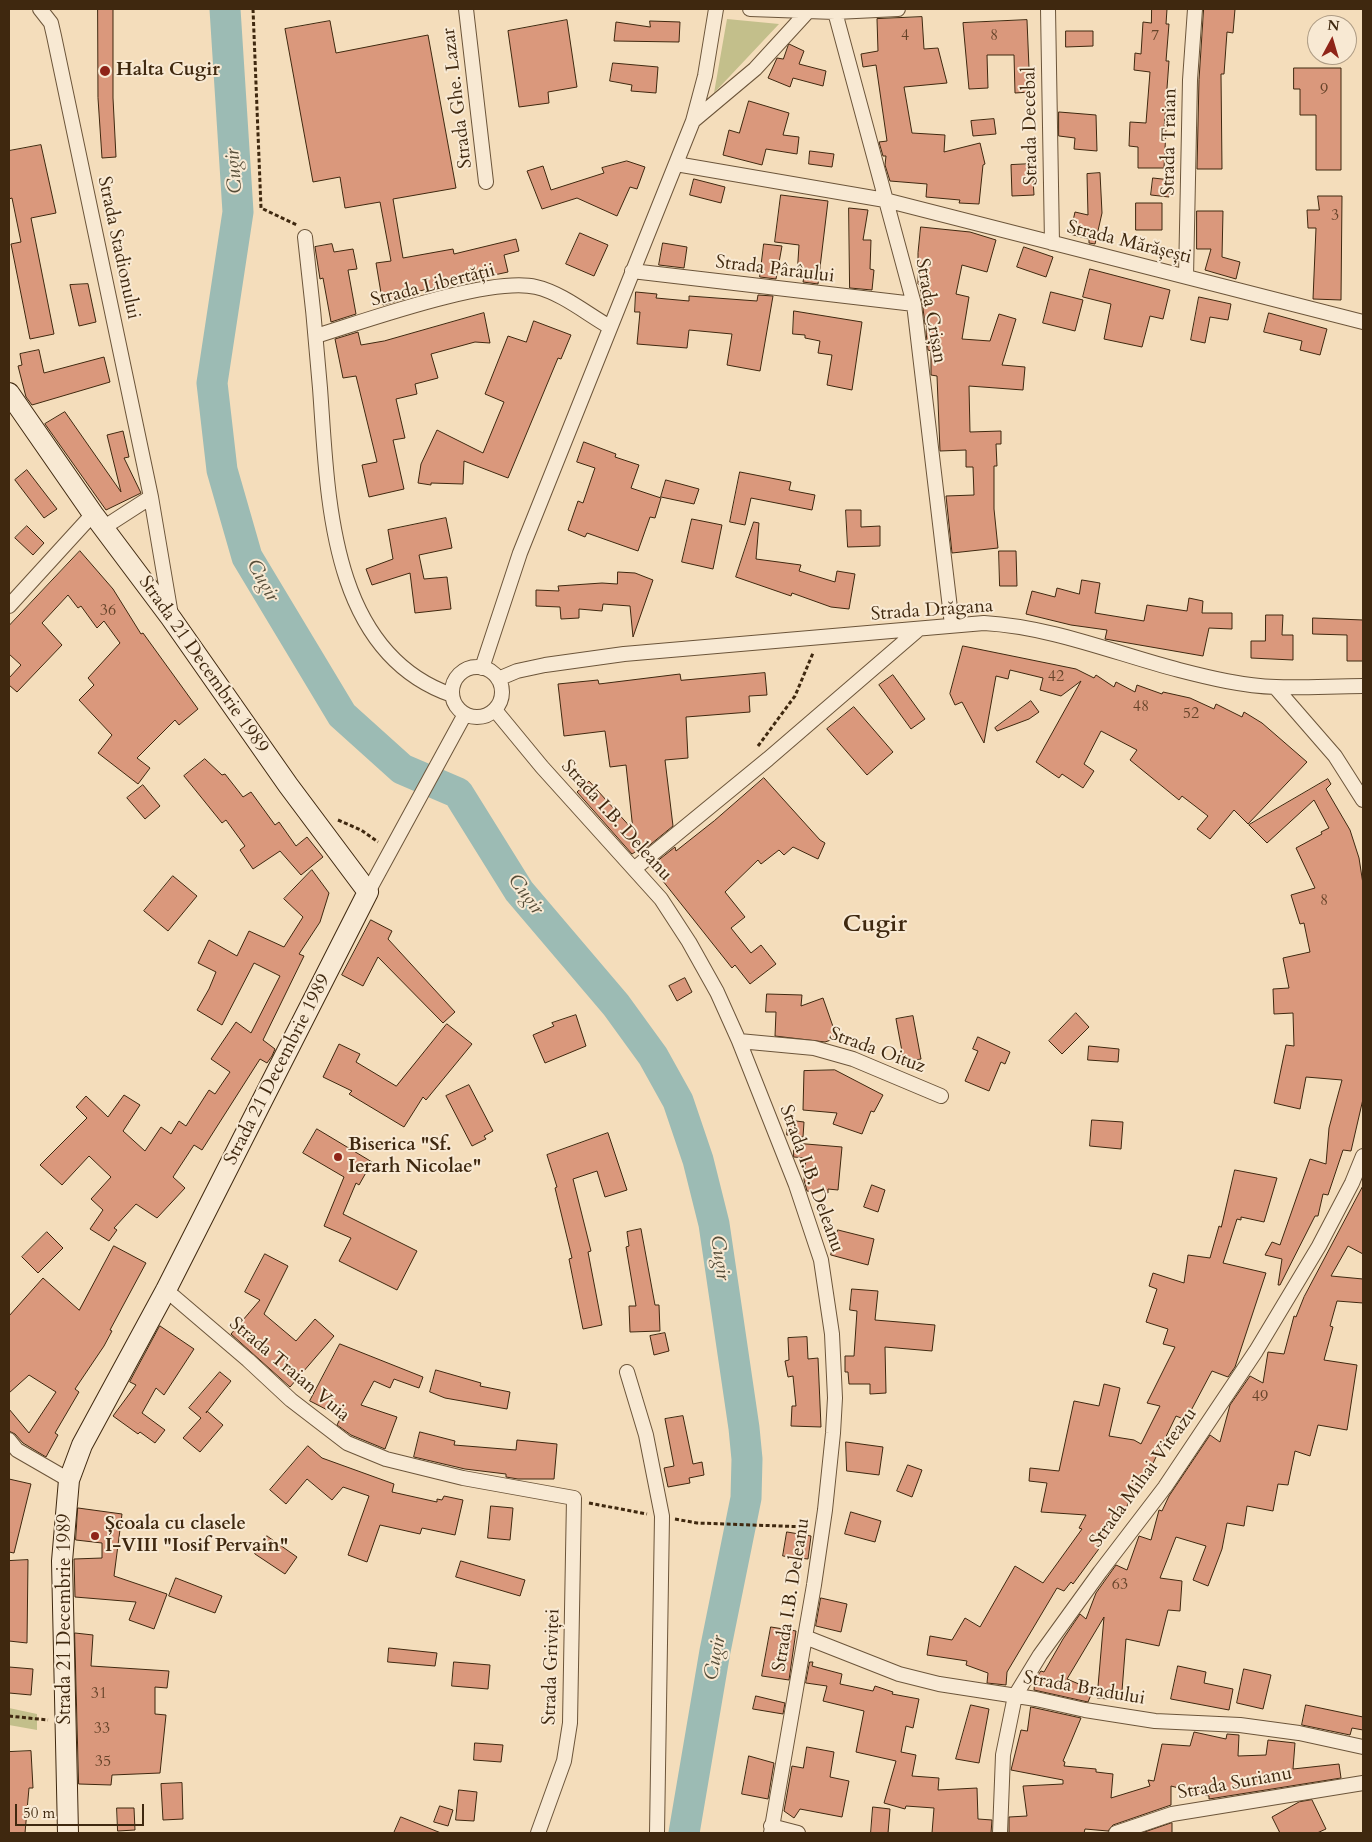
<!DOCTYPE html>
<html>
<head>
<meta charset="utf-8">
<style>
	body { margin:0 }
	#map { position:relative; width:1372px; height:1842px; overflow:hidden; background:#f4ddbb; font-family:Cardo,serif }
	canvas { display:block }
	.frame { position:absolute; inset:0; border:10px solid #3f280f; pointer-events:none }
	.north { position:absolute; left:1307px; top:15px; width:50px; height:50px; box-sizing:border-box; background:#f8e9d3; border:1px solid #ae9c85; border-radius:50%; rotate:6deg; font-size:14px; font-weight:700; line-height:20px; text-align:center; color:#3f280f }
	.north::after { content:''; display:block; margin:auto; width:18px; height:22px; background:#8f2418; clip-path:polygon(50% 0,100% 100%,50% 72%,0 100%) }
	.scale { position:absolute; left:15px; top:1804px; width:129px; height:22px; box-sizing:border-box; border:2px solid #3f280f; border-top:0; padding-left:6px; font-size:15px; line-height:18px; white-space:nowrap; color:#3f280f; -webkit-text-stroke:4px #f8e9d3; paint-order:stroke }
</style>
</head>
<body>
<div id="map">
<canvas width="1372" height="1842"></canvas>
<div class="frame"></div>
<div class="north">N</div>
<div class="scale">50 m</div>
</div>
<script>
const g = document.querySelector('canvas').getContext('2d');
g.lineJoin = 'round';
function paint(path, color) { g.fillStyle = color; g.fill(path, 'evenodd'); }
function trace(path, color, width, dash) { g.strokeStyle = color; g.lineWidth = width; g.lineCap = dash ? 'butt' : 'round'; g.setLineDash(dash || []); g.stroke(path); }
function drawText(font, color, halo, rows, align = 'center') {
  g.font = font + ' Cardo,serif'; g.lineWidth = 4; g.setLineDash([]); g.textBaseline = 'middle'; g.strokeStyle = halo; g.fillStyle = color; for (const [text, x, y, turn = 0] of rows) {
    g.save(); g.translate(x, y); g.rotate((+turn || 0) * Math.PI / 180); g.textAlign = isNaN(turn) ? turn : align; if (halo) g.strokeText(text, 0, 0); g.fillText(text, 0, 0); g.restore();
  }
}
paint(new Path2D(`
	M727 19 779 24 714 93Z
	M9 1708 37 1714V1730L9 1725Z`), '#c3bf8b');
trace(new Path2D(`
	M225 9 238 212 212 383 222 470 247 557 342 715 402 769 458 793 519 891 616 1005 653 1056 678 1101 698 1160 714 1224 744 1428 747 1459 746 1498 715 1651 684 1833`), '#9cbbb4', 31);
const building = new Path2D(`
	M98 9H113V98L116 157 102 158 98 98Z
	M1152 9H1167L1166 24H1169L1166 61H1169L1164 129 1166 130 1164 168H1138V147L1129 146 1130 122 1146 123 1150 72 1134 70 1135 53 1141 54 1143 22 1151 23Z
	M1204 9H1235L1233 33 1227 32 1224 74H1221L1222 169H1197L1199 80Z
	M922 17 924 49 938 48 947 83 904 87 912 133 945 135 944 152 980 143 985 164 983 165 979 204 959 203 960 200 926 197 927 184 890 181 885 165 886 156H883L879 142 887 141 876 65 863 67 861 54 878 51 877 19Z
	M567 20 577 87 548 92 549 103 519 107 508 31Z
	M1027 20 1030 92 1015 93 1014 55H987L988 88 969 89 963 23Z
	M330 21 336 53 428 35 456 188 393 199 403 258 453 249 454 254 516 239 519 251 504 255 508 272 410 293 411 297 383 305 376 263 391 261 380 202 345 208 340 177 313 182 285 29Z
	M650 21 680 22 679 42 614 41 616 22 650 27Z
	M1066 31H1093V46L1066 47Z
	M789 44 804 51 799 64 826 71 823 86 793 78 790 87 768 78 777 58 783 59Z
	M613 63 658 67 656 93 631 91 632 85 610 81Z
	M1294 68H1341V170H1316V115H1300V89H1294Z
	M749 101 789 113 783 135 799 137 797 154 766 149 762 165 723 155 729 130 739 133Z
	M1059 112 1096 115 1097 151 1074 149 1075 138 1059 136Z
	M994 119 996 134 973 136 971 121Z
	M41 145 56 213 31 218 54 334 30 339 11 244 21 242 12 198 9 199V151Z
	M810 151 834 154 832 167 809 164Z
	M627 161 645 167 637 189 630 187 617 216 577 198 542 209 527 171 543 166 551 190 604 173 602 168Z
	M1032 164 1034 195 1012 196 1011 165Z
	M1100 173 1102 213 1095 244 1089 243V239L1070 234 1075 212 1088 215 1087 174Z
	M1153 178 1171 180 1169 197 1151 195Z
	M694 179 725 187 721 203 690 195Z
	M781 195 828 201 818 284 803 282 804 277 797 276 799 245 775 242Z
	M1318 196H1342L1341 300 1313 299 1316 228H1308L1307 210H1319Z
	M1136 203H1162V230H1136Z
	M849 208 868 210 863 240H871L870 269 874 270 872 290 850 288Z
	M1197 211H1223L1222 257 1240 262 1236 279 1205 270 1211 249H1197Z
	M921 227 970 232 996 240 987 272 962 265 956 294 969 297 962 339 990 341 999 314 1016 319 1002 365 1025 367 1023 390 969 386 970 432 1001 431V444H996L997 466H994V509L998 548 952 553 946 496 974 495 973 467H966V450L940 451 937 376 931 375V351L928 350 926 332 927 324H925L920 286 918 284V253Z
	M580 233 608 245 594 276 566 264Z
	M663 243 687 247 684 268 659 265Z
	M332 244 334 252 353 249 357 269 348 270 356 314 331 322 323 278 320 279 315 247Z
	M764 244 782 246 776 279 760 277Z
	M1024 247 1053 257 1046 277 1017 267Z
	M1090 269 1170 290 1163 319 1150 316 1142 347 1104 339 1111 304 1083 297Z
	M88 284 96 322 79 326 70 285Z
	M636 292 657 294 656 298 689 301V296L757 301 758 295 773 296 760 371 727 365 732 334 689 330 687 348 637 344 640 312H635Z
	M1051 292 1083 300 1075 331 1043 323Z
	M1199 297 1231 304 1228 320 1210 317 1205 343 1191 340Z
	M794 311 862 322 852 390 827 385 832 355 818 353 820 341 805 338V335L793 334Z
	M484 313 490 343 475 342 431 354 438 378 415 384 417 394 396 399 405 438 393 440 404 489 369 497 362 465 377 462 356 376 343 378 335 339 358 332 361 345 384 341Z
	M1269 313 1327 329 1320 355 1300 350 1302 341 1264 332Z
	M534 321 571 335 561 359 558 358 508 478 464 461 463 484 431 483V485L418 483 421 464 437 430 483 453 504 402 485 394 508 336 526 342Z
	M39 350 44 373 104 357 110 382 32 405 26 397 18 366 22 365 20 354Z
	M65 412 121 492 107 435 123 431 129 457 124 458 141 493 106 510 45 424Z
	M584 442 616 454 615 457 639 465 631 488 661 498 655 518 650 517 638 551 587 533 585 537 568 530 578 501 583 503 595 468 577 462Z
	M27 470 57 509 44 518 15 480Z
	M740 472 791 482 789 490 815 495 812 510 751 498 745 525 730 522Z
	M666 480 699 489 694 504 661 497Z
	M846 510H861V527L880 526V546L848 547Z
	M446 518 452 548 419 555 424 579 447 577 451 609 415 613 410 573 372 585 366 569 393 559 388 530Z
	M692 519 722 525 713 569 682 562Z
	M754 522 759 523 756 559 801 565 799 571 835 582 837 571 855 574 849 609 831 607 792 593 791 596 736 577Z
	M27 526 44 543 33 555 15 538Z
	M80 551 113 589 141 634 143 633 198 709 179 725 175 720 137 758 150 768 138 784 98 753 112 735 79 700 94 685 88 678 120 643 104 621 97 628 81 606 78 608 68 595 42 623 62 645 17 692 9 685V678L21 665 9 654V626Z
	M999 551H1016L1017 586H1000Z
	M618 572 635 573 653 580 633 637 630 606 603 604 602 611 579 609V618L561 619 560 607 536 606V590L559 591 558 586 602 583 617 584Z
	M1082 580 1100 583 1095 613 1144 621 1147 605 1187 611 1189 598 1203 601 1202 613H1232V629L1209 628 1203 656 1105 639 1107 630 1071 625 1026 614 1032 591 1055 597 1057 588 1079 594Z
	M1266 615H1283L1282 635H1293V660L1251 658V641H1265Z
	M1313 618 1363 620V661H1347V635L1313 634Z
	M963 646 1076 669 1094 678 1096 675 1114 687 1116 682 1135 692 1137 685 1162 694 1163 692 1190 698 1214 709 1216 704 1242 717 1244 712 1262 723 1307 762 1248 824 1234 810 1210 839 1197 829 1208 816 1182 796 1179 800 1130 760 1137 750 1101 731 1084 764 1094 771 1083 788 1062 774 1059 778 1036 762 1081 681 1061 696 1040 690 1043 678 1010 670 1008 679 996 676 984 743 962 702 955 705 950 694Z
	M765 673 767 695 749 696 750 712 686 717 688 758 665 760 673 826 640 853 638 850 632 854 577 792 589 781 633 830 626 765 610 767 605 731 564 736 558 684 598 680 599 684 680 674 681 680Z
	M893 675 925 719 911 729 879 685Z
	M1031 701 1039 712 1029 719 997 731 995 728Z
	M854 707 893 752 867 775 827 729Z
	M205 759 222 775 225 774 243 797 251 792 275 825 279 822 296 846 307 837 323 857 301 875 280 851 253 869 240 850 245 846 226 820 222 823 184 776Z
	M764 778 820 840 825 843 818 859 793 847 784 855 779 850 761 864 758 860 725 892 745 917 731 928 751 953 761 945 776 964 750 984 735 965 732 968 651 866 675 847 676 851 714 821Z
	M1328 779 1331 784 1326 789 1350 830 1359 858 1363 884V1099L1351 1151 1343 1150 1328 1195 1323 1194 1318 1216H1315L1280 1285H1278L1282 1259 1265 1255 1272 1242 1280 1245 1310 1159 1326 1164 1329 1128 1342 1080 1306 1077 1300 1109 1274 1103 1286 1045 1294 1046 1293 1013 1274 1014 1273 989 1289 988 1283 958 1310 952 1304 923 1300 924 1291 895 1315 888 1296 848 1322 834 1321 832 1329 828 1314 800 1267 843 1249 825Z
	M143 785 160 806 145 819 127 798Z
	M312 870 329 893 320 922 299 954 304 956 263 1040 275 1049 272 1056 267 1063 260 1059 202 1150 194 1145 173 1177 185 1188 157 1218 136 1204 114 1228 117 1230 109 1241 90 1229 103 1210 91 1199 111 1177 89 1156 62 1185 40 1165 87 1118 76 1107 86 1096 108 1117 124 1095 140 1105 123 1131 145 1151 161 1127 171 1134 179 1121 186 1126 209 1090 215 1094 230 1072 211 1059 236 1022 251 1033 280 976 254 963 222 1025 197 1010 209 989 216 972 198 963 209 940 237 956 249 931 284 947 303 917 284 899Z
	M173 876 197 896 168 931 144 911Z
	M371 920 392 931 388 939 455 1012 443 1023 378 957 363 986 342 975Z
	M685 978 692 992 677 1001 669 986Z
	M767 994 802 995 801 1006 823 998 837 1038 825 1042 775 1036 776 1012H766Z
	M1076 1013 1089 1027 1062 1054 1049 1041Z
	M576 1015 586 1046 545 1063 533 1035 554 1026 552 1023Z
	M913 1016 921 1059 904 1062 896 1019Z
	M447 1024 472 1044 426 1100 423 1097 404 1127 349 1094 352 1091 323 1077 339 1044 360 1054 356 1062 396 1086Z
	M978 1037 1010 1052 1005 1064 1001 1062 989 1091 965 1081 978 1051 973 1049Z
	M1089 1046 1119 1049 1118 1062 1088 1060Z
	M835 1070 883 1095 874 1112 871 1111 862 1134 833 1124 837 1113 803 1110 804 1071Z
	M469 1085 493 1131 484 1136 486 1139 472 1146 446 1096Z
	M788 1120 804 1122 803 1137 787 1135Z
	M1092 1120 1123 1122 1121 1149 1090 1146Z
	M317 1129 372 1162 359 1185 356 1183 343 1214 417 1251 397 1290 339 1261 351 1238 324 1226 344 1177 303 1153Z
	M608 1133 627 1190 605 1197 597 1171 573 1179 591 1251 588 1252 602 1325 583 1329 569 1259 572 1258 555 1188 557 1187 547 1155Z
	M794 1143 842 1147 838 1190 828 1189V1193L807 1191 804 1180 806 1158 794 1157Z
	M1235 1170 1277 1178 1264 1222 1241 1217V1220L1237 1219 1223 1263 1266 1273 1235 1367 1228 1377 1212 1371 1186 1420 1176 1416 1139 1492 1135 1490 1120 1520 1116 1518 1101 1546 1073 1584 1071 1582 1064 1591 1057 1588 1007 1672 1006 1685 987 1683 988 1673 966 1665 967 1661 927 1655 930 1636 952 1640 965 1618 980 1627 1015 1566 1043 1583 1082 1529 1079 1528 1086 1515 1041 1512 1047 1483 1029 1481 1030 1468 1059 1471 1074 1401 1099 1406 1104 1384 1120 1388 1109 1436 1134 1440 1141 1444 1160 1406 1147 1403 1175 1347 1163 1344 1168 1329 1146 1322 1157 1289 1149 1286 1153 1273 1184 1283 1188 1255 1210 1258 1219 1226 1221 1227Z
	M872 1185 885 1190 878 1212 864 1207Z
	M1363 1186V1254L1348 1246 1331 1276 1363 1279V1303L1337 1301 1330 1326 1333 1327 1324 1360 1357 1365 1347 1430 1318 1425 1310 1456 1295 1451 1288 1485 1278 1484 1273 1511 1247 1506 1244 1526 1227 1523 1222 1549 1208 1586 1193 1580 1206 1546 1176 1537 1160 1578 1182 1581 1180 1611 1168 1610 1159 1646 1126 1639 1122 1691H1119V1700L1097 1698 1104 1617 1067 1679 1093 1690 1088 1702 1034 1690 1035 1679 1041 1671 1044 1672 1063 1639 1080 1614 1086 1619 1096 1593 1116 1565 1127 1570 1139 1536 1151 1540 1159 1510 1162 1511 1169 1496 1210 1435 1220 1442 1230 1405 1250 1376 1263 1383 1268 1352 1284 1354 1294 1316 1296 1317 1304 1297Z
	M641 1229 655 1305H659L660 1331 630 1332 629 1306H636L626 1247 629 1246 627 1232Z
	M838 1230 874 1239 868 1265 831 1255Z
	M47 1232 63 1248 38 1273 22 1257Z
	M114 1246 146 1263 110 1330 112 1331 104 1346 75 1389 79 1392 55 1433 58 1435 46 1457 23 1443 15 1434 9 1431V1409L29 1433 56 1392 29 1375 9 1393V1316L43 1278 79 1310Z
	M265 1254 288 1266 264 1314 296 1341 315 1319 334 1336 290 1387 231 1334 260 1300 245 1292Z
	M852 1289 878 1291 875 1320 935 1325 932 1351 885 1347 886 1393 870 1394V1384H849L848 1372H845V1356H854L857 1311 850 1310Z
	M160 1326 194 1349 164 1395 156 1388 142 1413 165 1430 155 1443 140 1432 138 1434 113 1416 136 1385 130 1382Z
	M665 1333 669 1351 654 1355 650 1336Z
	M807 1337 808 1359 818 1358 821 1427 791 1426 792 1406H796L793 1376 788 1377 785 1361 789 1360 788 1338Z
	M340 1344 423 1377 419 1388 394 1379 390 1388 374 1381 361 1405 397 1417 385 1449 351 1435 337 1425 341 1417 310 1401Z
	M436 1370 481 1383 480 1386 510 1392 507 1409 445 1398 430 1392Z
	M220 1372 231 1381 206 1413 207 1411 223 1425 200 1452 183 1438 201 1418 189 1408Z
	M683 1416 693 1464 702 1462 704 1475 689 1478 690 1483 668 1487 664 1468 674 1466 665 1419Z
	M420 1432 455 1441 454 1445 516 1450 517 1440 557 1444 554 1479H518L506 1477V1474L465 1469 414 1457Z
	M846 1442 883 1447 879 1475 847 1471Z
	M308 1446 322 1458 394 1484 392 1492 437 1502V1499L442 1500 444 1496 463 1500 455 1535 422 1528 420 1534 380 1525 367 1562 348 1555 369 1496 343 1487 332 1500 307 1479 286 1504 270 1490Z
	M908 1465 922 1470 912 1497 897 1491Z
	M9 1479 31 1484 14 1553 9 1552Z
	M491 1506 513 1508 510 1540 488 1538Z
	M78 1508 122 1514 114 1576 167 1594 154 1629 129 1620 136 1602 75 1597 74 1559 102 1558V1543L76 1540Z
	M851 1512 881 1521 875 1542 845 1534Z
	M787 1532 811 1536 808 1559 783 1556Z
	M267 1536 297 1557 285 1574 255 1554Z
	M28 1560 27 1643 9 1641V1561Z
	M461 1561 525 1580 520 1596 456 1577Z
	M176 1578 222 1596 215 1613 169 1596Z
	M821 1598 847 1604 841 1632 816 1626Z
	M771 1627 796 1631 789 1680 762 1676Z
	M75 1633 93 1635 91 1666 169 1671 167 1688 155 1687V1714L166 1715 160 1773 112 1775 111 1785 79 1784Z
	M389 1648 437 1653 435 1666 388 1662Z
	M454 1662 490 1665 488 1689 452 1686Z
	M810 1662H813L812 1666 842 1674 840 1684 873 1691 875 1686 893 1692 892 1694 919 1699 913 1728 906 1726 901 1752 916 1755 912 1776 939 1778 938 1790 977 1788 978 1819 992 1820 991 1833H932L934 1808 906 1806 905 1809 884 1803 896 1761 856 1752 864 1711 823 1701 827 1686 806 1683Z
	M1178 1666 1206 1672 1204 1683 1233 1689 1229 1710 1171 1699Z
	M9 1667 33 1669 31 1695 9 1693Z
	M1244 1669 1271 1675 1263 1709 1237 1703Z
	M756 1696 785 1703 783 1714 753 1709Z
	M971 1705 989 1709 979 1763 956 1759Z
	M1306 1705 1363 1717V1730L1352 1728 1350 1735 1302 1725Z
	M1031 1707 1081 1718 1063 1761 1065 1762 1064 1766 1096 1769V1772L1113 1774 1111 1798 1150 1786 1148 1780 1154 1781 1162 1744 1190 1746 1194 1732 1226 1739 1227 1734 1239 1735 1238 1756 1266 1755 1268 1740 1295 1743 1293 1769 1339 1764 1341 1778 1209 1799V1796L1171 1786V1805L1113 1825 1108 1831 1085 1829 1084 1833H1009V1817L1027 1816 1023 1786 1063 1784V1780L1011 1770 1021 1730 1027 1731Z
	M475 1743 503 1745 501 1762 474 1760Z
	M807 1747 834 1752 830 1777 849 1781 842 1817 800 1809 794 1818 784 1811 792 1766 803 1768Z
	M31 1751 33 1788H29L25 1833H9V1752Z
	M749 1756 774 1763 768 1799 742 1794Z
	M182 1783 183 1819 163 1820 161 1784Z
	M459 1790 477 1792 474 1821 456 1820Z
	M1312 1800 1326 1829 1317 1833H1280L1272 1817 1299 1802Z
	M440 1806 453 1810 448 1826 434 1822Z
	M873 1807 890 1809 888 1833H871Z
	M117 1808H134L135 1830 118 1831Z
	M401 1817 441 1833H394Z
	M1172 1823V1833H1142Z`);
paint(building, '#da987c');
trace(building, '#3f280f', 1);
const minor = new Path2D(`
	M40 9 51 23 54 36 151 497 171 615
	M466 9 486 182
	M750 9 835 12 898 9
	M1048 9 1052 243
	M835 12 914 304 952 625
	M693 121 755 69 810 9
	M676 164 885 200 1363 322
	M305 237C311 287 316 337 320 388 328 495 328 652 452 695
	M632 271 914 304
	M1186 277 1190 80 1195 9
	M316 336C365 321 490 276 536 287 562 293 587 314 610 327
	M103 528 151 497
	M9 606 93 514
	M452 692a25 25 0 1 1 50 0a25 25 0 1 1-50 0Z
	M482 668 520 553 693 121 705 76 716 9
	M498 679 517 671 545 665 624 654 984 623C1052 627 1114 653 1179 670 1210 678 1243 686 1276 687 1305 688 1334 686 1363 686
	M1275 687 1335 756 1363 800
	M495 710 542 767 661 899 689 942 717 992 739 1041 796 1185 821 1260 832 1334 835 1398 833 1433 825 1510 814 1585 771 1833
	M634 869 768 759 919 629
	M368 892 465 714
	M739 1041 814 1048 853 1059 941 1096
	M166 1290 248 1360 291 1400 347 1443 386 1459 463 1478 574 1498 570 1723 564 1761 538 1833
	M627 1372 646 1435 662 1516 657 1833
	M9 1440 17 1450 69 1480
	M805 1637 899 1674 939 1684 1036 1699 1085 1710 1155 1721 1240 1725 1299 1733 1363 1747
	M771 1826 798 1833
	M1000 1833 1003 1755 1015 1696 1040 1655 1100 1572 1165 1487 1256 1351 1319 1246 1352 1183 1363 1156
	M1116 1833 1172 1814 1363 1783`);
const secondary = new Path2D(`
	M9 393 93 514 171 618 288 785 368 892 166 1290 82 1445 69 1480 62 1561 68 1833`);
trace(minor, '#6c553a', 16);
trace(secondary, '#3f280f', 22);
trace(new Path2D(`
	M253 9 261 208 297 225
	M758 746 795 696 813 653
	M338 820 361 830 378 842
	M589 1503 647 1514
	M675 1519 697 1523 808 1527
	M9 1716 48 1720`), '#3f280f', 3, [4, 2.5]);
trace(minor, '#f8e9d3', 14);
trace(secondary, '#f8e9d3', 20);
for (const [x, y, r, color] of [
	[105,71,6,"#8f2418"],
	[338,1157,5,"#8f2418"],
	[95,1536,5,"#8f2418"]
]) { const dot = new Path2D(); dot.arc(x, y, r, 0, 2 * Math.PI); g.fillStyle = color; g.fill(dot); trace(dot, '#f8e9d3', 2); }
drawText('16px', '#66442a', null, [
	["4",905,36],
	["8",994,36],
	["7",1155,36],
	["9",1324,90],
	["3",1335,216],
	["36",108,611],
	["42",1056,677],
	["48",1141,707],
	["52",1191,714],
	["8",1324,901],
	["49",1260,1397],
	["63",1120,1585],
	["31",99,1694],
	["33",102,1729],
	["35",103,1762]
]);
drawText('bold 19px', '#3f280f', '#f8e9d3', [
	["Halta Cugir",116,71],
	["Biserica \"Sf.",348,1146],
	["Ierarh Nicolae\"",348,1168],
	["Școala cu clasele",105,1525],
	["I-VIII \"Iosif Pervain\"",105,1547]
], 'left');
drawText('19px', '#3f280f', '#f8e9d3', [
	["Strada Ghe. Lazar",458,98,-97],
	["Strada Decebal",1031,126,-91],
	["Strada Traian",1170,142,-89],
	["Strada Mărășești",1129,243,14],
	["Strada Stadionului",118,248,78],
	["Strada Pârâului",775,270,7],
	["Strada Libertății",433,286,-14],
	["Strada Crișan",930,311,80],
	["Strada Drăgana",932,611,-4],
	["Strada 21 Decembrie 1989",203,665,55],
	["Strada I.B. Deleanu",616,821,48],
	["Strada Oituz",877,1051,20],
	["Strada 21 Decembrie 1989",278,1070,-63],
	["Strada I.B. Deleanu",811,1179,70],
	["Strada Traian Vuia",289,1370,40],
	["Strada Mihai Viteazu",1144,1478,-54],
	["Strada I.B. Deleanu",792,1595,-81],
	["Strada 21 Decembrie 1989",66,1619,-90],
	["Strada Griviței",552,1667,-88],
	["Strada Bradului",1084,1689,10],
	["Strada Surianu",1235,1784,-10]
]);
drawText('italic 20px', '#564d38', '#f8e9d3', [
	["Cugir",235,171,-94],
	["Cugir",262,581,60],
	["Cugir",525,895,53],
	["Cugir",719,1258,82],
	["Cugir",716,1658,-79]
]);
drawText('bold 24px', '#3f280f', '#f8e9d3', [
	["Cugir",875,925]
]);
</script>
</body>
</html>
